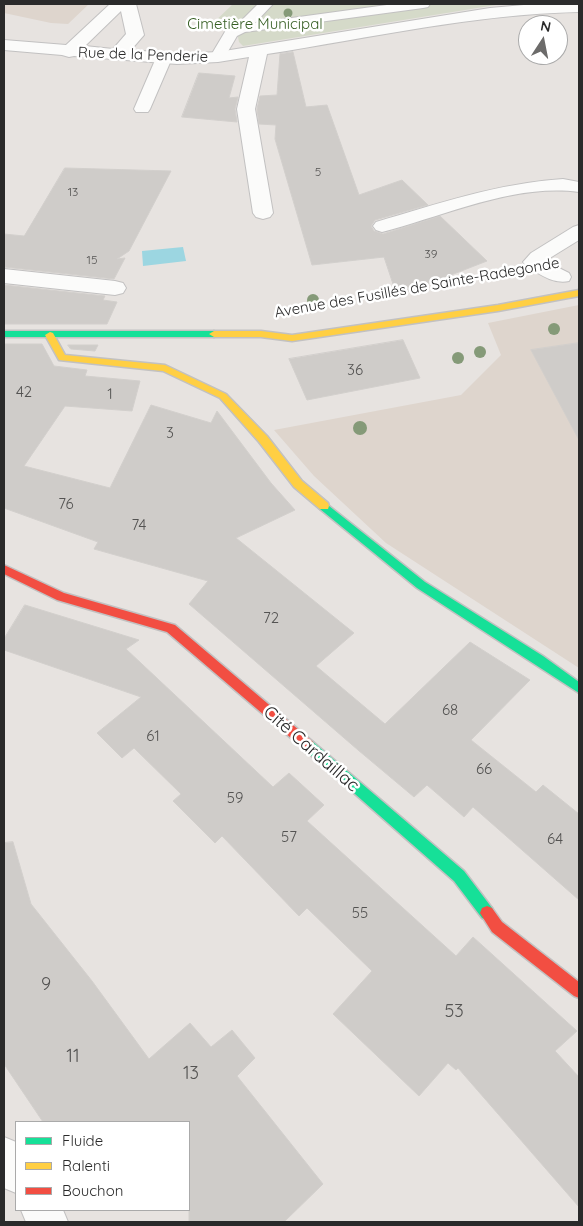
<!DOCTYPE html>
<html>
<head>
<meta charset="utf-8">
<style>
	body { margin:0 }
	#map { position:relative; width:583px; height:1226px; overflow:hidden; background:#e7e3e0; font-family:Quicksand,sans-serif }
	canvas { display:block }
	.frame { position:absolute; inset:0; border:5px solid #2a2a2a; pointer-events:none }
	.legend { position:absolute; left:15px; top:1121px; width:175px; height:90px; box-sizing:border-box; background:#fff; border:1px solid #aaa; margin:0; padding:6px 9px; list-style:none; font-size:15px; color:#2a2a2a }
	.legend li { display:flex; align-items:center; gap:10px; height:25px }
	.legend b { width:25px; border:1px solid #aaa }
	.north { position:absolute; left:518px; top:15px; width:50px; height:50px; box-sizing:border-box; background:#fff; border:1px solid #aaa; border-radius:50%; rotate:11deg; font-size:14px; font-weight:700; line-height:20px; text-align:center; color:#2a2a2a }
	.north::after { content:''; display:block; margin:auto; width:18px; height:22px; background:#6c6b6a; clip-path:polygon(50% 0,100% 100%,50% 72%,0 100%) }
</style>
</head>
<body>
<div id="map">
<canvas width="583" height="1226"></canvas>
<div class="frame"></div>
<ul class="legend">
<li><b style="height:6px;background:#16e098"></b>Fluide</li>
<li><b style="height:6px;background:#ffcf43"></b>Ralenti</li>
<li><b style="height:6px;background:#f24e42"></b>Bouchon</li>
</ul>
<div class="north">N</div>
</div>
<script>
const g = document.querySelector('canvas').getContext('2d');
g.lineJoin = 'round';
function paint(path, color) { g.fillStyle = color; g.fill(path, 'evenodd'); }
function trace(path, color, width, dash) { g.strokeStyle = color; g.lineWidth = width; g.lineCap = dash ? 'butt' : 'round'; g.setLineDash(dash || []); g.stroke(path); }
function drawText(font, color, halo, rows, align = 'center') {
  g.font = font + ' Quicksand,sans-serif'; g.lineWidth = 5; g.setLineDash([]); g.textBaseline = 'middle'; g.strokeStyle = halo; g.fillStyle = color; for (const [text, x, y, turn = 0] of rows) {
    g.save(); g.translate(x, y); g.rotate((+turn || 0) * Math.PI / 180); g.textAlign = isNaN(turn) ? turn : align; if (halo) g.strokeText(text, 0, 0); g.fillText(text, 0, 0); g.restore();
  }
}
paint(new Path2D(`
	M4 4H89L68 24 51 23 4 13Z
	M579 305V668L386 543 314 476 274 430 461 395 501 355 488 323Z`), '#ded5cd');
paint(new Path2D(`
	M233 4H502L243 46 239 42 238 37 221 28 215 29 210 26Z`), '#d5dac9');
paint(new Path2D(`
	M183 247 186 261 143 266 142 251Z`), '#9cd6e1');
const building = new Path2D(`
	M293 52 306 107 327 105 359 195 402 180 428 205 375 220 371 226 374 231 383 234 440 216 487 261 397 296 384 257 312 265 275 139 276 125 259 124 257 109 260 96 277 95 280 54Z
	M199 73 235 76 229 98 238 97 235 109 237 122 182 117Z
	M65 168 171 171 129 251 117 259 125 258 114 279 4 267V234L24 236Z
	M4 285 105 296 103 300 117 302 107 324H4Z
	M403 340 420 378 307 400 289 359Z
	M579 343V440L531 350Z
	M4 344H42L54 366 87 370 85 376 140 381 132 411 65 406 24 466 110 488 151 405 211 423 217 411 271 483 295 510 236 538 354 633 316 666 385 724 470 642 530 680 471 740 536 792 543 785 579 814V900L473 807 464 817 427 785 414 797 358 750 189 604 208 581 94 549 98 542 4 508Z
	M68 345H98L95 351 71 349Z
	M25 605 139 640 126 649 273 787 289 773 324 805 307 821 456 956 473 937 577 1031 555 1051 579 1077V1207L458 1068 456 1070 448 1063 419 1096 333 1014 372 971 307 908 299 916 222 836 215 843 173 801 181 794 134 748 122 758 97 733 141 697 4 650V639Z
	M13 842 31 904 92 981 149 1059 190 1023 211 1047 232 1030 255 1058 237 1076 323 1184 284 1222H189V1122H43L4 1064V843Z`);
paint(building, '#cfccc9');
trace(building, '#d2cfcc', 1);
const lane = new Path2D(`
	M258 4H273L255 23 394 4H430L428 7 423 8 245 32 237 36 223 60H213L210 57 226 30 237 25Z
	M164 53 169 55 172 58 150 109 148 112H136L134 109 156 58 159 55Z
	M563 179 579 182V192C515 183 444 216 382 232L376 230 373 226 376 222C437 204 499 183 563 179Z
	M579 225V240L545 261 569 273 571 277 569 281C554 285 538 273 526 266L523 262 531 253 573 227Z`);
const street = new Path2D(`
	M110 4H136L144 35 131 50 177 54 218 52 490 8 535 4H579V12C475 14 370 38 267 54L255 109 273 213 270 217 263 219 256 217 253 213 237 109 249 57 218 62 177 64 74 56 69 57 62 55 4 50V40L66 45ZM121 11 126 34 113 49 85 46Z
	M4 269 115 281 123 283 126 288 123 293 115 295 4 283Z
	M4 1137 16 1142V1193L4 1188Z
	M21 1210H63L68 1222H26Z`);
const fast = new Path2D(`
	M4 331H214L219 334 214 337H4Z
	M324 502 425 582 543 656 579 682V693L417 588 320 509 319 506 320 503Z
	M309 740 313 742 464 871 492 908 494 913 492 918 487 920 482 918 454 881 305 750 303 746 305 742Z`);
const slow = new Path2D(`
	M579 290V296L498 311 292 341 261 337H214L209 334 214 331H261L292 335 498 305Z
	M50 332 53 333 65 355 165 365 226 394 267 436 302 481 328 503 329 506 328 509H320L294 487 259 442 220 398 163 371 59 360 45 335Z`);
const jam = new Path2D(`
	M4 565 64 593 175 625 313 742 315 746 313 750 309 752 305 750 167 632 57 600 4 574Z
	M487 906 492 908 502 922 579 982V998L574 996 492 932 480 913 482 908Z`);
trace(lane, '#c2c1c1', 2);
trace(street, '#c2c1c1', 2);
trace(fast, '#c2c1c1', 3);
trace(slow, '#c2c1c1', 3);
trace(jam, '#c2c1c1', 3);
paint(lane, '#fbfbfa');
paint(street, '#fbfbfa');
paint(fast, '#16e098');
paint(slow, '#ffcf43');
paint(jam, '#f24e42');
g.fillStyle = '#859a78';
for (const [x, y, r] of [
	[288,13,4.5],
	[313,300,6],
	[554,329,6],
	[480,352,6],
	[458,358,6],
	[360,428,7]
]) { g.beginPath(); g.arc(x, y, r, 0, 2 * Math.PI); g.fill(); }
drawText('12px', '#545352', null, [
	["5",318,172],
	["13",73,192],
	["39",431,254],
	["15",92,260]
]);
drawText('15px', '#355e22', '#fff', [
	["Cimetière Municipal",255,24]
]);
drawText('15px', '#2a2a2a', '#fff', [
	["Rue de la Penderie",143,55,2],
	["Avenue des Fusillés de Sainte-Radegonde",417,288,-10]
]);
drawText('15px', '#545352', null, [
	["36",355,370],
	["42",24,392],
	["1",110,394],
	["3",170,433],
	["76",66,504],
	["74",139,525],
	["72",271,618],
	["68",450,710],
	["61",153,736],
	["66",484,769],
	["59",235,798],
	["57",289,837],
	["64",555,839],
	["55",360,913]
]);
drawText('18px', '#2a2a2a', '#fff', [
	["Cité Cardaillac",311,749,41]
]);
drawText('18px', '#545352', null, [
	["9",46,985],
	["53",454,1012],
	["11",73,1057],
	["13",191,1074]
]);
</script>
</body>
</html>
